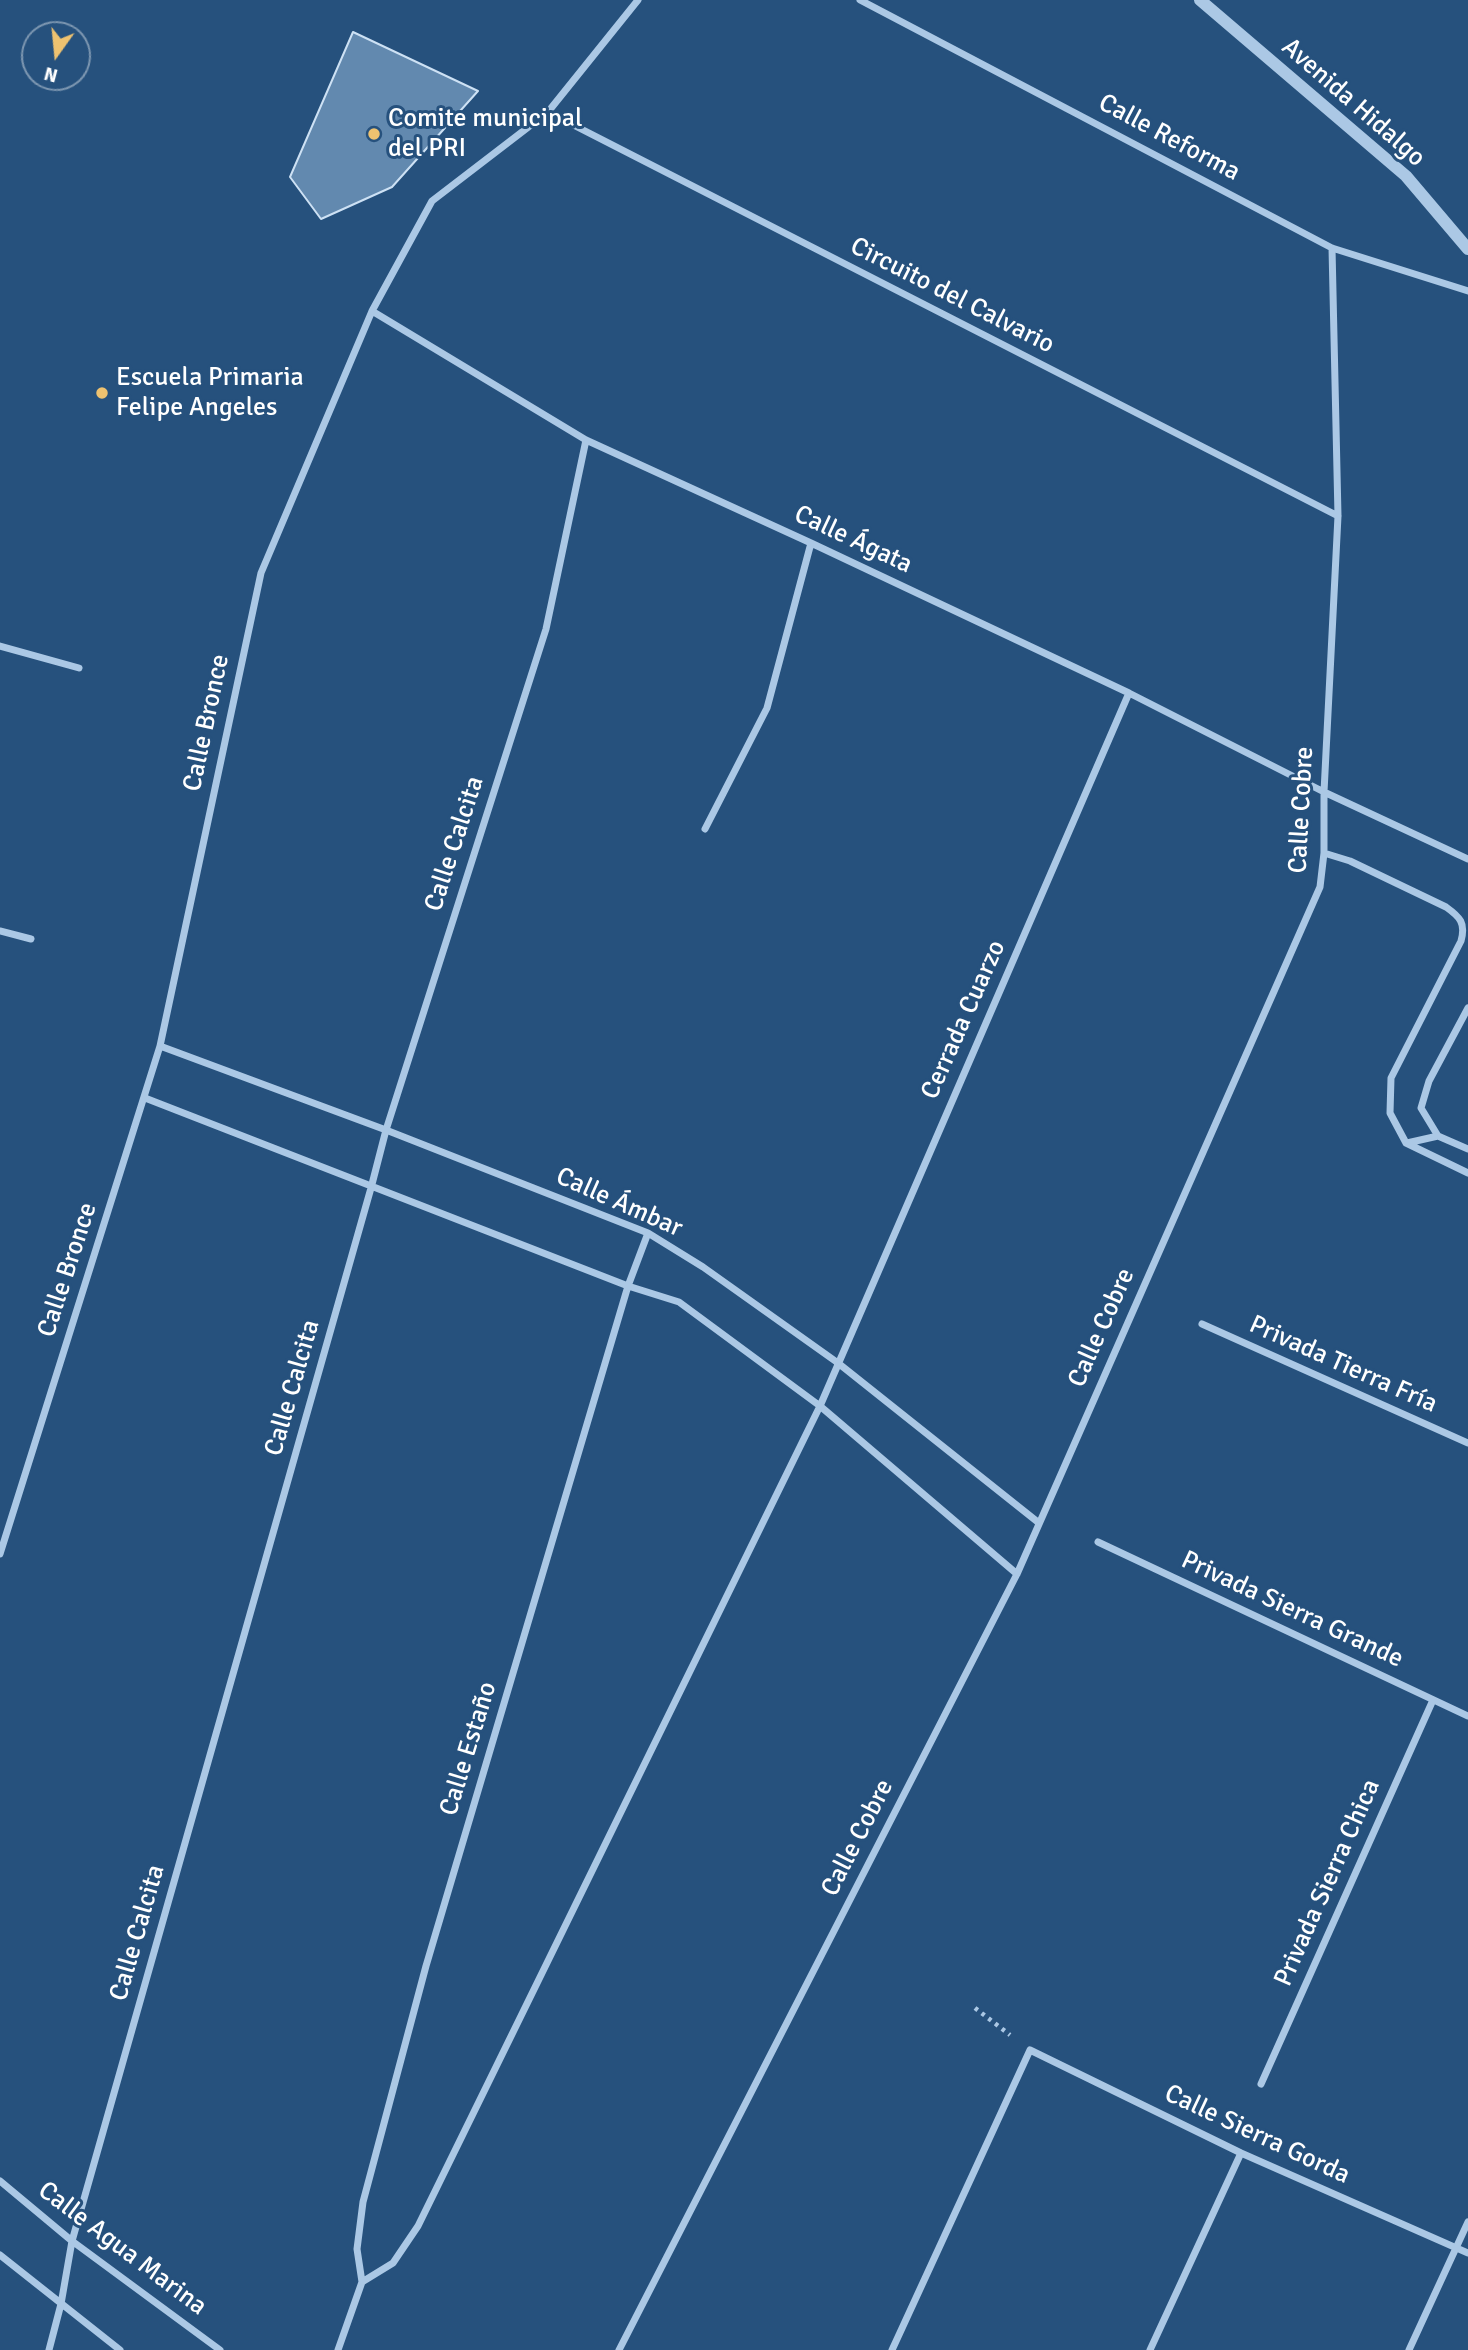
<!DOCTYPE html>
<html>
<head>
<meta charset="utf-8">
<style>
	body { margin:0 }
	#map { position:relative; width:1468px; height:2350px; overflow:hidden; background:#26517d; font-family:Signika,sans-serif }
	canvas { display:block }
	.north { position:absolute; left:21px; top:21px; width:70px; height:70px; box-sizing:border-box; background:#26517d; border:2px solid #7d97b1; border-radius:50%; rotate:195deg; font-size:19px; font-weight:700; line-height:28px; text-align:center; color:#fff }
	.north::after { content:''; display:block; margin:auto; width:24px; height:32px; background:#eec270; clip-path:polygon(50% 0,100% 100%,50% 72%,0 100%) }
</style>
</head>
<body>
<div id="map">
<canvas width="1468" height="2350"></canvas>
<div class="north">N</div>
</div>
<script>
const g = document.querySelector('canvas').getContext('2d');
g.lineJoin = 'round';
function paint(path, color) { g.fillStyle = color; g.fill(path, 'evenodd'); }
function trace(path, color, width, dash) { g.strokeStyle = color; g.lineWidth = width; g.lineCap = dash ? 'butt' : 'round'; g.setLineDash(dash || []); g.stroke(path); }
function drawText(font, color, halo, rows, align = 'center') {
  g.font = font + ' Signika,sans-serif'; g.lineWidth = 6; g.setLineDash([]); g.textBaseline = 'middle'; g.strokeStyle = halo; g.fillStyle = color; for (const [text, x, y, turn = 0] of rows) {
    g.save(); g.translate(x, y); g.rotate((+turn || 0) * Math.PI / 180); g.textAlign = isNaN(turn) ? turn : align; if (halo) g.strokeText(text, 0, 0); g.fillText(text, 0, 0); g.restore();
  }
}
const building = new Path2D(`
	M353 32 478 91 392 187 321 219 290 177Z`);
paint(building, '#6289af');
trace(building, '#cde1f4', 2);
trace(new Path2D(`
	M975 2008 1010 2035`), '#abc8e5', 4.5, [3.5, 5]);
trace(new Path2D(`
	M860 0 1332 248 1468 291
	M548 112 1338 516
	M372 311 586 440 811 543 1129 693 1324 792 1468 859
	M0 646 79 668
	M705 829 767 708 811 543
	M1324 853 1350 861 1446 907C1460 917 1466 923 1461 941L1391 1078 1390 1113 1406 1143 1468 1173
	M0 931 31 939
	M1468 1008 1429 1081 1421 1108 1438 1136 1468 1149
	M160 1046 386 1130 648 1233 703 1267 838 1363 1039 1523
	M145 1098 628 1286 679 1302 820 1406 1017 1574
	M1407 1143 1438 1136
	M1202 1324 1468 1443
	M1098 1542 1468 1716
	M0 1554 160 1046 261 573 372 311 432 201 548 112 638 0
	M1261 2084 1433 1700
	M0 2181 72 2241 220 2350
	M0 2255 120 2350
	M362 2282 393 2263 418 2226 820 1406 1129 693
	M49 2350 61 2304 72 2241 371 1188 386 1130 546 629 586 440
	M338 2350 362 2282 357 2249 363 2202 426 1966 628 1286 648 1233
	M619 2350 1017 1574 1320 887 1324 853V792L1338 516 1332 248
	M892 2350 1030 2050 1241 2153 1468 2253
	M1150 2350 1241 2153
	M1409 2350 1468 2222`), '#abc8e5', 7);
trace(new Path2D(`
	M1200 0 1406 176 1468 249`), '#abc8e5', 12);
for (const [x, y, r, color] of [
	[374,134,7,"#eec270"],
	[102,393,7,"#eec270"]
]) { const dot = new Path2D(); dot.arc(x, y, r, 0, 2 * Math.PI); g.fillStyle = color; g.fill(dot); trace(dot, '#26517d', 2.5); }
drawText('26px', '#fff', '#26517d', [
	["Avenida Hidalgo",1353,103,41],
	["Calle Reforma",1169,138,28],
	["Circuito del Calvario",952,296,27],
	["Calle Ágata",853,540,25],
	["Calle Bronce",207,723,-78],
	["Calle Cobre",1302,810,-87],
	["Calle Calcita",455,844,-72],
	["Cerrada Cuarzo",964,1020,-66],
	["Calle Ámbar",619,1203,24],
	["Calle Bronce",68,1270,-72],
	["Calle Cobre",1102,1328,-66],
	["Privada Tierra Fría",1343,1365,24],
	["Calle Calcita",293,1388,-74],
	["Privada Sierra Grande",1292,1610,25],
	["Calle Estaño",469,1749,-73],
	["Calle Cobre",858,1838,-63],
	["Privada Sierra Chica",1328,1883,-66],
	["Calle Calcita",138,1933,-74],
	["Calle Sierra Gorda",1257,2135,25],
	["Calle Agua Marina",122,2249,37]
]);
drawText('26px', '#fff', '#26517d', [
	["Comite municipal",388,119],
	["del PRI",388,149],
	["Escuela Primaria",116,378],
	["Felipe Angeles",116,408]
], 'left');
</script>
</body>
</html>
